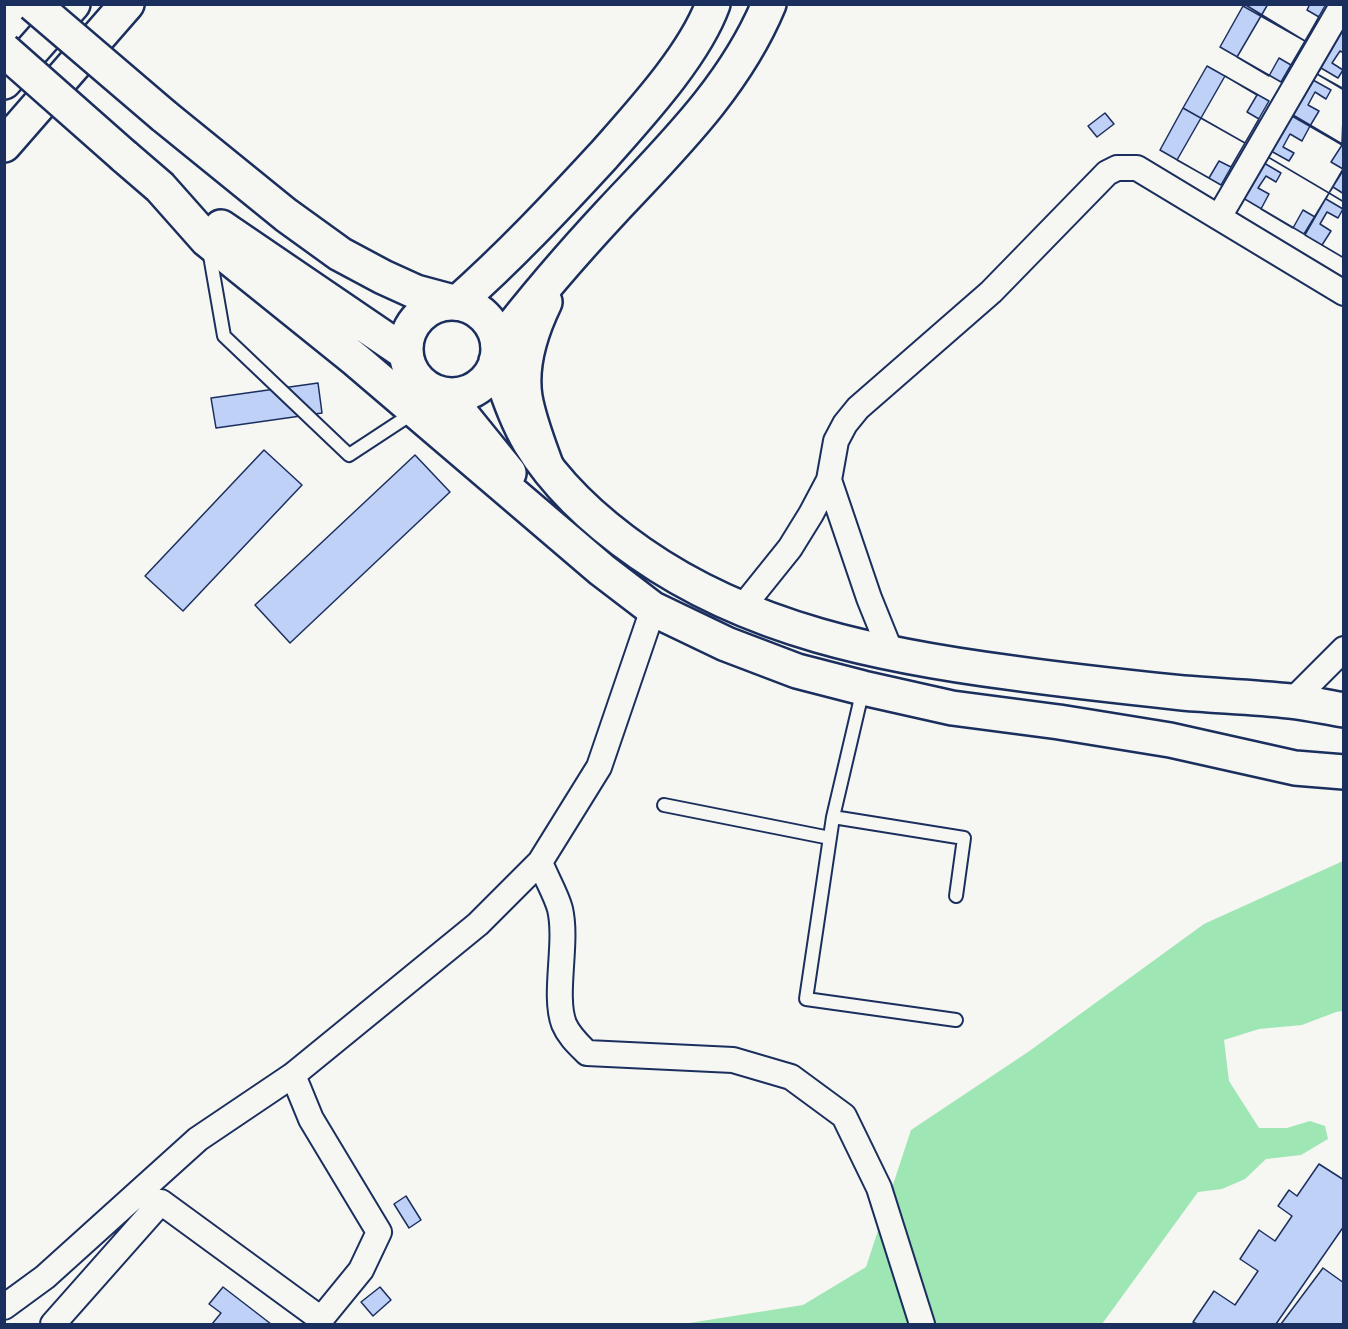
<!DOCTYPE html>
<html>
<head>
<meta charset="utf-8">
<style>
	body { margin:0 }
	#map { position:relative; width:1348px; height:1329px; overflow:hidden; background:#f6f6f2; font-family:Itim,sans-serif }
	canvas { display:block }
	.frame { position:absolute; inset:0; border:6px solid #1b2f5e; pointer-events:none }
</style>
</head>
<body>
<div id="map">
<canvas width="1348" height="1329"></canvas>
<div class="frame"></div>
</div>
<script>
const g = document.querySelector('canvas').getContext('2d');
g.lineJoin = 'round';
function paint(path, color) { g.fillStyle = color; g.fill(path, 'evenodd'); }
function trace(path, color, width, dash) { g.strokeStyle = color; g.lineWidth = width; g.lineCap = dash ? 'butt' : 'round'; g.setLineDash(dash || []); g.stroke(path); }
paint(new Path2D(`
	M1343 861V1011L1336 1012 1302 1025 1259 1029 1224 1040 1229 1081 1259 1128H1287L1310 1121 1325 1126 1328 1139 1301 1155 1266 1159 1245 1179 1222 1189 1198 1192 1102 1324H683L803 1305 866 1267 911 1130 1028 1052 1204 924Z`), '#9ee6b4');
const building = new Path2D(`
	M1244 4H1326L1305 41Z
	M1268 4H1310L1307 10 1319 17 1305 41 1261 16Z
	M1243 6 1305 41 1281 82 1220 47Z
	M1261 16 1305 41 1291 65 1279 58 1269 76 1237 57Z
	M1341 33 1344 34V89L1317 74Z
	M1340 51 1344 53V89L1317 74 1321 68 1338 78 1343 70 1332 63Z
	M1207 66 1269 101 1245 143 1183 108Z
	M1317 74 1344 90 1342 144 1310 126 1319 111 1308 105 1315 92 1326 99 1331 90 1313 80Z
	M1317 74 1344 90V145L1293 115Z
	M1225 76 1257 95 1247 112 1259 119 1245 143 1201 118Z
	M1183 108 1245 143 1221 185 1160 150Z
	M1105 113 1114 124 1097 137 1088 126Z
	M1292 116 1344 146V169L1329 193 1268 157Z
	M1201 118 1245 143 1231 167 1219 161 1209 178 1177 160Z
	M1310 126 1342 145 1331 162 1343 169 1329 193 1268 157 1271 151 1289 161 1294 153 1283 147 1290 134 1302 141Z
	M1268 157 1329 193 1315 217 1303 210 1293 228 1261 209 1269 194 1258 188 1266 176 1276 182 1281 173 1264 163Z
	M1268 157 1329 193 1304 234 1243 198Z
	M1344 169V202L1329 193Z
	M1333 187 1344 194V202L1329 193Z
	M1329 193 1344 202V258L1322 245 1331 231 1320 224 1327 212 1338 218 1343 209 1326 199Z
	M1329 193 1344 202V258L1305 235Z
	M318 383 322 413 216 428 211 398Z
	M264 450 302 485 183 611 145 576Z
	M415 455 450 492 290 643 255 605Z
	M1319 1164 1344 1180V1226L1276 1324H1197L1193 1322 1214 1291 1235 1305 1258 1271 1240 1259 1259 1230 1275 1241 1292 1216 1278 1206 1289 1190 1297 1196Z
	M406 1196 421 1220 409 1228 394 1204Z
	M1323 1268 1344 1283V1324H1281Z
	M223 1287 271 1324H212L221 1313 209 1304Z
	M380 1287 391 1300 373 1316 361 1302Z`);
paint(building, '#bfd1f7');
trace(building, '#1b2f5e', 1.5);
const service = new Path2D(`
	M209 250 224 336 349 455 413 413
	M863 689 833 817 806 999 956 1020
	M664 805 830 838
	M833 817 964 838 956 896`);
const minor = new Path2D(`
	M1219 217 1343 4
	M829 480 869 598 892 655
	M741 609 790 548 811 514 829 480 836 441 845 424 858 408 991 292 1107 173 1117 168H1137L1344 293
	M1292 701 1344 649
	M540 862C546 878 556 894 560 909 568 943 553 995 564 1024 569 1036 578 1044 587 1053L733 1060 791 1077 844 1116 879 1188 922 1324
	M4 1307 45 1277 198 1139 293 1075 478 924 540 862 599 767 653 609
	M53 1324 161 1202 321 1319 361 1270 379 1232 311 1119 293 1075`);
const trunk = new Path2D(`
	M164 116 286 215 340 254 383 277 416 292 457 303
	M124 156 160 187 207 240 356 360 602 570 653 609 726 644 797 671 863 688 952 708 1059 722 1170 740 1295 768 1344 772
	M221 227 406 353
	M406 349a46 46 0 1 1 92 0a46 46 0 1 1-92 0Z
	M496 361C506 388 515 418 530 443 557 487 597 523 640 553 750 630 882 656 1013 673 1069 681 1126 687 1183 693 1219 696 1255 697 1290 701 1308 703 1326 707 1344 710
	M432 391 458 410 509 473`);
const motorway = new Path2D(`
	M4 82 73 4
	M4 145 127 4
	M545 302C531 331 520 364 525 397 529 420 538 443 546 465
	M457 303C509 257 556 207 603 156 639 115 694 56 713 4
	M498 345C534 298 572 254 613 210 672 147 735 86 769 4`);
trace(service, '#1b2f5e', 16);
trace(minor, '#1b2f5e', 28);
trace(trunk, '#1b2f5e', 38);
trace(motorway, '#1b2f5e', 38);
trace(service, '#f6f6f2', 12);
trace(minor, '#f6f6f2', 24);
trace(trunk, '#f6f6f2', 33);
trace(motorway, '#f6f6f2', 33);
const trunkBridge = new Path2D(`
	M33 4 164 116
	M4 50 124 156`);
trace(trunkBridge, '#1b2f5e', 38, []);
trace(trunkBridge, '#f6f6f2', 33);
</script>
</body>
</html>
